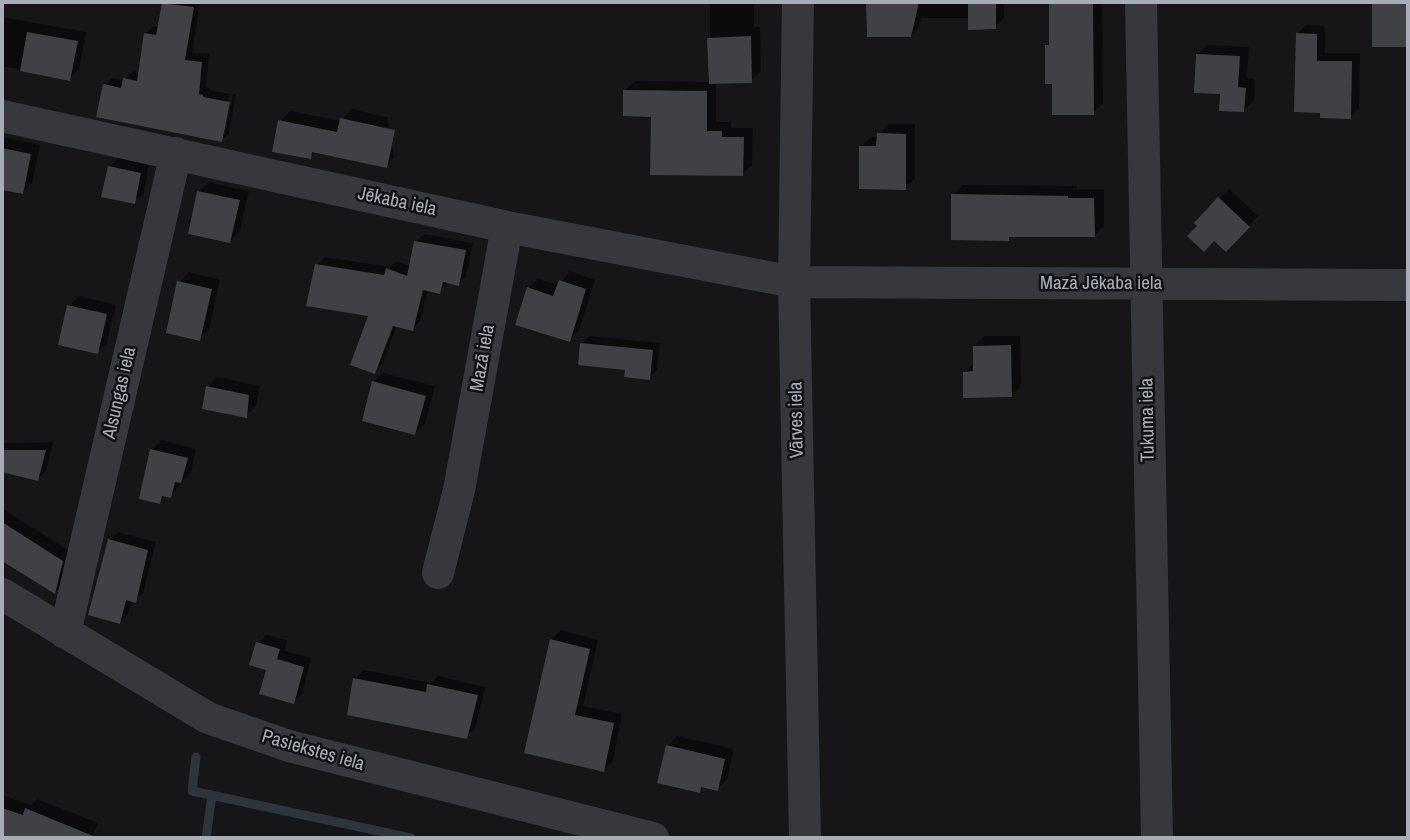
<!DOCTYPE html>
<html>
<head>
<meta charset="utf-8">
<style>
	body { margin:0 }
	#map { position:relative; width:1410px; height:840px; overflow:hidden; background:#161618; font-family:"Archivo Narrow",sans-serif }
	canvas { display:block }
	.frame { position:absolute; inset:0; border:4px solid #a8adb8; pointer-events:none }
</style>
</head>
<body>
<div id="map">
<canvas width="1410" height="840"></canvas>
<div class="frame"></div>
</div>
<script>
const g = document.querySelector('canvas').getContext('2d');
g.lineJoin = 'round';
function paint(path, color) { g.fillStyle = color; g.fill(path, 'evenodd'); }
function trace(path, color, width, dash) { g.strokeStyle = color; g.lineWidth = width; g.lineCap = dash ? 'butt' : 'round'; g.setLineDash(dash || []); g.stroke(path); }
function drawText(font, color, halo, rows, align = 'center') {
  g.font = font + ' "Archivo Narrow",sans-serif'; g.lineWidth = 5; g.setLineDash([]); g.textBaseline = 'middle'; g.strokeStyle = halo; g.fillStyle = color; for (const [text, x, y, turn = 0] of rows) {
    g.save(); g.translate(x, y); g.rotate((+turn || 0) * Math.PI / 180); g.textAlign = isNaN(turn) ? turn : align; if (halo) g.strokeText(text, 0, 0); g.fillText(text, 0, 0); g.restore();
  }
}
paint(new Path2D(`
	M165 2H200L192 53 209 54 206 87 210 88 209 90 230 94 222 134H225L233 94 236 95 229 133 221 141 105 85 112 78 125 80 133 71 140 73 146 33 154 26 159 27Z
	M710 2H754V27H760L761 71 751 81 716 82V122H731V128H753L752 165 742 174 653 115 625 90 635 81 710 82Z
	M868 2H1004V18L996 27 970 18H921L919 27 910 36 868 35Z
	M1050 2H1102L1103 103 1093 113 1054 83 1046 46 1051 42Z
	M2 17 86 32 79 69 69 79 2 66Z
	M1306 25 1325 26V53H1360L1359 108 1351 117 1297 34Z
	M1207 45 1249 47 1247 78 1255 79 1254 100 1244 110 1221 92 1197 55Z
	M351 109 387 117 394 157 385 166 316 151 310 157 280 121 290 111 341 121Z
	M888 124H915V178L905 188 861 146 871 137H878Z
	M2 137 40 145 32 183 22 193 2 188Z
	M119 157 149 163 144 193 134 202 109 167Z
	M209 182 249 191 240 231 230 241 199 192Z
	M963 185 1077 186V189H1104V226L1094 236 1013 235 1008 240 953 195Z
	M1229 189 1258 216 1226 250 1219 198Z
	M424 234 473 243 466 276 458 284 448 282 439 292 428 289 420 321 412 329 397 325 382 364 374 372 370 315 317 265 325 257 390 267 396 261 411 267 416 242Z
	M570 271 595 280 579 330 569 340 528 288 538 279 559 285Z
	M189 272 220 280 209 329 199 339 179 282Z
	M79 296 116 305 107 343 97 352 69 306Z
	M589 336 660 343 657 370 649 378 627 368 582 343Z
	M984 336H1020L1021 386 1011 396 965 372 974 363V346Z
	M383 373 435 386 425 424 415 433 373 382Z
	M217 377 260 386 256 406 246 416 208 387Z
	M162 440 196 449 191 472 170 496 166 495 159 502 152 450Z
	M53 442 46 471 37 479 2 471V443Z
	M2 508 71 552 63 584 55 592 2 558Z
	M118 532 156 542 143 593 135 601 131 600 128 614 120 622 110 540Z
	M561 630 598 640 583 706 622 714 613 761 604 770 526 752 551 640Z
	M266 635 287 640 285 651 311 658 302 694 293 702 268 668 258 643Z
	M364 670 431 683 438 676 485 687 475 729 466 737 355 679Z
	M677 736 734 749 727 779 717 789 704 786 699 791 667 746Z
	M2 795 31 805 37 799 98 823 92 838H2Z`), '#0007');
trace(new Path2D(`
	M196 757 192 791 411 838
	M206 838 212 795`), '#2c353c', 9);
paint(new Path2D(`
	M866 2H919L911 37H867Z
	M968 2H996V29L968 30Z
	M1049 2H1093L1094 115H1052V84H1045V45H1049Z
	M1372 2H1408V47H1372Z
	M162 3 194 7 185 60 202 62 199 94 203 95V97L230 102 222 142 96 117 103 84 121 88 123 78 137 81 144 33 156 35Z
	M27 32 78 41 70 81 20 71Z
	M1296 33 1317 34V61H1352L1351 119 1320 118V113L1294 112Z
	M751 36 752 83 709 84 707 38Z
	M1196 54 1240 56 1238 87 1246 88 1244 112 1219 111 1220 94 1194 93Z
	M623 90 707 91V131H722V137H744L743 176 650 175 651 117 623 116Z
	M340 118 395 130 387 168 312 152 311 159 272 152 278 120 337 132Z
	M877 133 906 134V190L859 189V146H876Z
	M2 148 31 154 23 194 2 190Z
	M108 166 141 173 135 204 101 197Z
	M197 191 240 200 230 243 188 234Z
	M951 194 1068 196V198H1094L1095 237H1009V241L951 240Z
	M1218 197 1250 227 1226 252 1214 241 1204 252 1187 236 1197 226 1194 223Z
	M414 241 466 250 459 286 443 282 440 294 423 290 413 331 393 326 375 374 350 365 368 316 306 306 315 264 384 275 386 268 407 276Z
	M559 280 586 289 570 342 515 325 527 287 553 296Z
	M177 281 212 289 200 341 166 333Z
	M67 305 107 314 98 354 58 345Z
	M580 343 653 350 650 380 624 377 625 370 578 365Z
	M1011 345 1012 397 963 398V372L973 371V346Z
	M372 381 426 396 415 435 362 421Z
	M206 386 249 395 247 418 202 409Z
	M150 449 188 458 181 483 175 482 171 498 162 496 160 504 139 499Z
	M2 450H46L38 481 2 472Z
	M2 522 63 561 55 594 2 561Z
	M108 539 148 550 136 603 126 600 120 624 88 615Z
	M550 639 590 649 575 715 614 723 604 772 524 753Z
	M256 642 280 649 277 659 304 667 294 704 259 694 266 670 249 665Z
	M353 678 426 692 427 684 478 695 467 739 347 715Z
	M666 745 725 759 718 791 701 787 700 793 657 783Z
	M2 808 23 815 25 808 98 838H2Z`), '#404145');
trace(new Path2D(`
	M798 2 794 282 805 838
	M1141 2 1157 838
	M2 116 507 227 794 282 1408 285
	M438 573 459 490 507 227
	M2 594 208 718 289 746 653 838
	M65 633 176 153`), '#37383d', 32);
drawText('19px', '#a8adb8', '#111113', [
	["Jēkaba iela",397,202,12],
	["Mazā Jēkaba iela",1101,284],
	["Mazā iela",483,358,-80],
	["Alsungas iela",120,393,-77],
	["Vārves iela",797,420,-91],
	["Tukuma iela",1148,420,-91],
	["Pasiekstes iela",313,751,16]
]);
</script>
</body>
</html>
